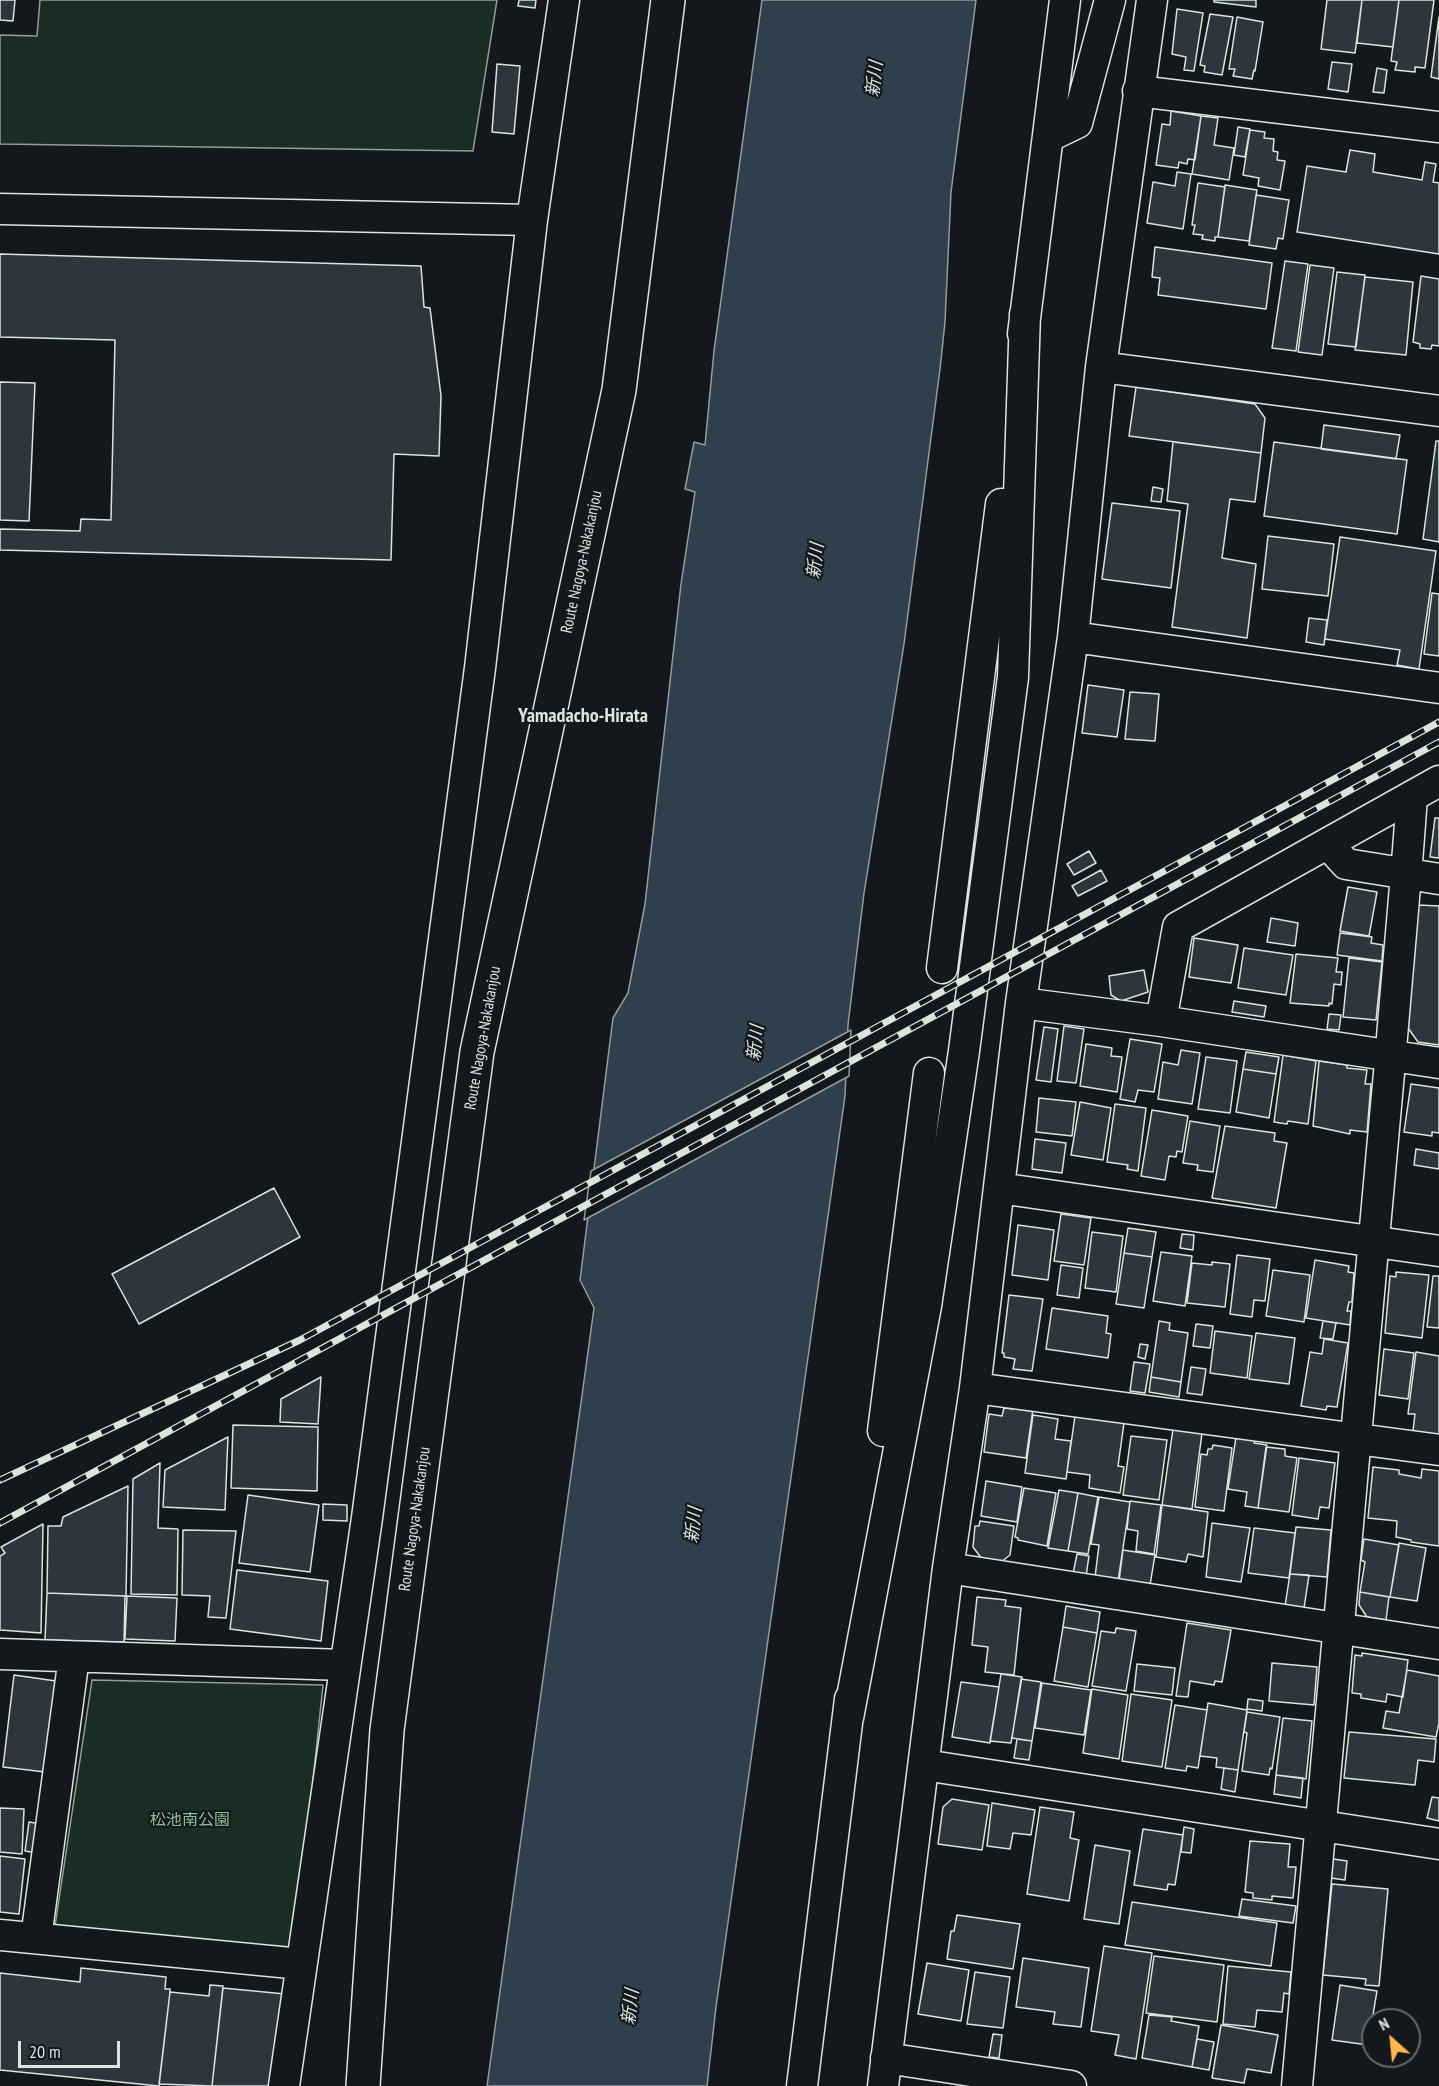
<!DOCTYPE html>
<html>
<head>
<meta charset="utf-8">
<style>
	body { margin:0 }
	#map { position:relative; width:1439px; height:2086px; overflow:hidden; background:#14181c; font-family:"PT Sans Narrow",sans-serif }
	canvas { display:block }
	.north { position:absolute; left:1361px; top:2008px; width:60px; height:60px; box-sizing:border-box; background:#14181c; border:2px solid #626a69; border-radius:50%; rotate:333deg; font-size:16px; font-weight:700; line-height:24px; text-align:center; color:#d8e6dc }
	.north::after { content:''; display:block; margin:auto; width:21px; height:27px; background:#ffb74d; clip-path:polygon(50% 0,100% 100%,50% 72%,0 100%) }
	.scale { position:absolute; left:18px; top:2041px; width:102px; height:27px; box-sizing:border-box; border:3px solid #d8e6dc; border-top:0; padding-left:8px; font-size:18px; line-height:21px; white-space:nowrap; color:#d8e6dc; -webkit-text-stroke:4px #14181c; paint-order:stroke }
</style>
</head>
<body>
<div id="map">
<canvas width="1439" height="2086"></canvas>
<div class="north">N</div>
<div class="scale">20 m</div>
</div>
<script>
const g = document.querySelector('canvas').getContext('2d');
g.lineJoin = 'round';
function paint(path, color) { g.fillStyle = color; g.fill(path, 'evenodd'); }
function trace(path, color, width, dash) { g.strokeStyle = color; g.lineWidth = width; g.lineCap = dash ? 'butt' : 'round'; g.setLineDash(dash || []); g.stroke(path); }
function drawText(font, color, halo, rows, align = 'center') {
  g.font = font + ' "PT Sans Narrow","Noto Sans JP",sans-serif'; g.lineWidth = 4.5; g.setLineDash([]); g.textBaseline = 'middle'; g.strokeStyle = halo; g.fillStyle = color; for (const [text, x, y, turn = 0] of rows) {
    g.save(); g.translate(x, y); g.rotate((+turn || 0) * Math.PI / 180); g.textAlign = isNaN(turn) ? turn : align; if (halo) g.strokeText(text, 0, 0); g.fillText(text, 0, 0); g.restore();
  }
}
const green = new Path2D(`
	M40 0H497L473 151 0 144V35L37 36Z
	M92 1680 323 1685 295 1950 55 1926Z`);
paint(green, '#1a2d24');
trace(green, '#939e99', 1.5);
const water = new Path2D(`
	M762 0H976L951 192 945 322 940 369 904 644 864 893 848 1025 845 1096 716 2007 707 2086H487L594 1308 580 1280 613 1018 628 993 645 904 681 584 695 492 685 489 694 442 705 445 714 351Z`);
paint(water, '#2f3f4d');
trace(water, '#939e99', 1.5);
const pier = new Path2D(`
	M851 1030 849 1076 584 1220 591 1171Z`);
paint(pier, '#14181c');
trace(pier, '#939e99', 1.5);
const building = new Path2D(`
	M0 0H15L13 21 0 20Z
	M519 0H536L535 8 518 6Z
	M1214 0H1256V7L1214 2Z
	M1327 0H1362L1355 53 1321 49Z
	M1362 0H1399L1393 47 1357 43Z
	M1399 0H1434L1425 68 1415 67V72L1395 70 1397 62 1391 61Z
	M1177 9 1203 13 1194 71 1184 70 1186 57 1172 54Z
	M1210 14 1233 17 1222 75 1204 72 1205 66 1200 65Z
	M1237 17 1263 22 1255 71 1254 70 1252 79 1233 76 1235 69H1229Z
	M1439 17V79L1431 77Z
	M1332 62 1352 64 1348 92 1328 89Z
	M497 64 520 66 514 134 492 132Z
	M1377 68 1387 70 1384 93 1373 92Z
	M1171 111 1201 116 1195 160 1188 159 1187 164 1179 162 1178 168 1156 165 1162 124 1170 125Z
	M1201 116 1218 118 1214 145 1234 148 1229 180 1192 174Z
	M1238 127 1250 129 1245 157 1234 155Z
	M1250 130 1265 132 1264 138 1274 139 1273 151 1278 152 1277 160 1285 161 1280 190 1258 186 1259 178 1243 175Z
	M1350 150 1375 154 1373 172 1422 180 1425 162 1436 164 1433 182 1439 183V254L1297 232 1307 166 1346 172Z
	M1177 172 1191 174 1183 229 1147 223 1153 182 1175 186Z
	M1198 183 1225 187 1218 237H1215V241L1202 239 1203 235 1193 234 1195 225H1192Z
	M1225 185 1257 190 1249 241 1218 237Z
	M1256 195 1289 200 1283 239 1278 238 1276 249 1249 245Z
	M1155 247 1272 263 1266 309 1158 295 1160 278 1152 277Z
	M0 254 421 266 424 307 430 308 441 396 439 456 394 454 391 560 0 550V529L80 531 81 519 111 520 115 340 0 337Z
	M1285 261 1308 264 1296 351 1272 348Z
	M1310 265 1334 268 1322 355 1298 352Z
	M1337 272 1365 275 1356 347 1328 344Z
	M1421 276 1439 279V346L1432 345 1431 349 1420 348V344L1413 342Z
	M1365 277 1413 282 1406 355 1355 350Z
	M0 382 35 383 29 521 0 520Z
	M1136 387 1255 404 1265 418 1261 453 1129 436Z
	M1324 425 1400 435 1396 459 1321 449Z
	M1436 441H1439V542L1423 539Z
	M1173 442 1261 453 1255 502 1230 499 1222 558 1256 564 1247 638 1172 627 1188 504 1167 501Z
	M1274 442 1407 460 1397 534 1264 516Z
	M1153 487 1163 489 1161 502 1151 501Z
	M1112 503 1180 511 1171 588 1102 579Z
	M1268 536 1334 544 1328 596 1262 589Z
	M1340 537 1436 551 1419 669 1397 665 1400 650 1325 639Z
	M1432 593 1439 594V656L1424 654Z
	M1309 618 1327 620 1324 645 1306 642Z
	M1088 685 1124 690 1117 737 1082 733Z
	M1130 692 1159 694 1155 741 1125 739Z
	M1435 818H1439V858L1430 857Z
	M1089 851 1096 863 1074 875 1067 864Z
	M1101 870 1107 881 1078 896 1072 886Z
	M1348 887 1377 892 1369 936 1340 931Z
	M1418 905 1439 906V1045L1418 1042 1408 1028Z
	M1271 918 1298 923 1295 946 1267 942Z
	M1340 933 1372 937 1371 943 1383 945 1382 961 1337 955Z
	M1194 938 1238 945 1231 983 1189 977Z
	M1244 948 1293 955 1286 995 1238 988Z
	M1296 954 1338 958 1336 972H1342L1341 985 1334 984 1332 1004 1329 1003V1006L1290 1003Z
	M1349 958 1382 962 1376 1020 1343 1017Z
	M1144 970 1148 992 1121 1001 1111 995 1109 976Z
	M1234 1001 1266 1006 1264 1017 1232 1012Z
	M1329 1014 1341 1015 1339 1030 1327 1029Z
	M1064 1026 1084 1029 1076 1083 1057 1081Z
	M1044 1027 1058 1029 1051 1082 1036 1080Z
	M1130 1039 1162 1044 1154 1092 1138 1090 1135 1102 1120 1099Z
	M1086 1044 1112 1048 1111 1056 1122 1057 1117 1092 1080 1086Z
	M1181 1050 1200 1053 1192 1104 1158 1099 1163 1062 1178 1065Z
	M1246 1052 1279 1057 1276 1074 1243 1069Z
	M1283 1055 1316 1061 1308 1124 1288 1121 1287 1124 1274 1122Z
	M1206 1057 1237 1061 1230 1113 1198 1109Z
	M1319 1061 1347 1065V1068L1367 1070 1365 1084H1371L1367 1132 1350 1130V1134L1313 1126Z
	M1243 1069 1276 1074 1269 1118 1236 1112Z
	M1411 1084 1439 1088V1133L1432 1132V1136L1404 1132Z
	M1039 1098 1076 1102 1072 1136 1036 1132Z
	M1080 1102 1111 1108 1103 1160 1071 1155Z
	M1115 1104 1146 1108 1138 1171 1127 1169 1128 1165 1107 1162Z
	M1152 1110 1188 1116 1182 1152 1177 1151 1176 1157 1169 1156 1165 1180 1141 1176Z
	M1190 1121 1220 1126 1213 1172 1197 1170 1198 1165 1183 1163Z
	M1225 1126 1275 1133 1274 1141 1287 1143 1276 1208 1212 1198Z
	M1035 1139 1066 1143 1062 1173 1032 1169Z
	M1416 1149 1439 1153V1169L1414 1165Z
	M274 1188 300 1237 139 1324 112 1274Z
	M1061 1214 1091 1218 1084 1265 1054 1261Z
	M1018 1225 1054 1230 1048 1280 1012 1275Z
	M1128 1228 1156 1232 1152 1257 1124 1253Z
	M1092 1232 1123 1236 1116 1292 1085 1288Z
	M1182 1234 1194 1235 1193 1250 1180 1248Z
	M1161 1252 1192 1256 1185 1306 1153 1301Z
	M1124 1253 1152 1257 1144 1308 1116 1304Z
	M1237 1255 1270 1259 1265 1301 1254 1300 1252 1317 1230 1314Z
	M1315 1260 1349 1266 1348 1272 1354 1273 1352 1302H1349L1347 1311H1351L1350 1325 1306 1318Z
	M1212 1262 1230 1264 1225 1307 1187 1303 1192 1263 1212 1265Z
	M1061 1265 1083 1268 1079 1298 1057 1295Z
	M1273 1270 1310 1275 1304 1322 1266 1316Z
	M1396 1272 1429 1275 1422 1338 1385 1333 1390 1276 1396 1277Z
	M1433 1276H1439V1328L1427 1327Z
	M1009 1295 1043 1299 1032 1371 1013 1369 1015 1359 1004 1357V1353H1002Z
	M1052 1308 1108 1316 1106 1333 1111 1334 1108 1358 1046 1349Z
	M1159 1321 1170 1323 1169 1330 1188 1333 1181 1382 1151 1377Z
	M1323 1321 1336 1323 1333 1339 1320 1338Z
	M1196 1324 1213 1326 1210 1348 1193 1346Z
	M1215 1331 1252 1336 1247 1378 1210 1373Z
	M1256 1333 1295 1338 1289 1384 1249 1379Z
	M1324 1339 1348 1343 1337 1407 1327 1406 1326 1410 1301 1406 1310 1352 1322 1354Z
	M1140 1344 1148 1345 1145 1359 1138 1357Z
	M1384 1349 1414 1353 1408 1399 1379 1395Z
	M1416 1352 1439 1356V1435L1413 1431 1415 1414H1408Z
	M1134 1362 1150 1364 1145 1393 1130 1391Z
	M1191 1367 1206 1369 1202 1395 1187 1393Z
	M321 1377 318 1424 280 1422 281 1399Z
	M1151 1377 1181 1382 1179 1397 1149 1392Z
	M1013 1406 1033 1409 1026 1458 984 1452 989 1414 1002 1416 1004 1408 1013 1409Z
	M1033 1415 1058 1419 1055 1439 1071 1441 1066 1479 1025 1473Z
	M1075 1416 1124 1423 1118 1466 1124 1467 1120 1493 1089 1488 1090 1475 1067 1472Z
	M233 1425 318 1427 317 1491 231 1488Z
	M1173 1429 1202 1433 1192 1509 1162 1505Z
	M1131 1436 1167 1440 1159 1500 1123 1495Z
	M228 1437 225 1510 163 1507 165 1470Z
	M1236 1437 1255 1440 1254 1443 1267 1445 1258 1508 1245 1506 1247 1492 1228 1489Z
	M1213 1445 1232 1448 1224 1511 1195 1507 1201 1454 1207 1455 1208 1449H1212Z
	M1266 1447 1285 1449V1456L1297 1458 1289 1512 1258 1508Z
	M1299 1458 1335 1463 1329 1508 1320 1507 1318 1519 1292 1515Z
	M160 1463 158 1528 178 1529 177 1595 131 1594 133 1479Z
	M1373 1467 1399 1470V1474L1421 1478 1422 1469 1439 1471V1546L1411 1542V1540L1396 1537 1397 1521 1368 1518Z
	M986 1481 1022 1487 1017 1522 981 1516Z
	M128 1486 126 1596 47 1593 48 1526H61L63 1517Z
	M1024 1488 1056 1493 1047 1546 1018 1540V1538L1015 1537Z
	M1059 1490 1078 1493 1068 1551 1048 1548Z
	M1078 1493 1098 1497 1088 1554 1068 1551Z
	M248 1495 319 1505 310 1572 239 1563Z
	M1099 1497 1130 1502 1118 1581 1095 1577 1099 1545 1091 1544Z
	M1130 1501 1161 1505 1154 1554 1136 1551 1138 1531 1127 1529Z
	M323 1504 347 1505V1521L323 1520Z
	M1162 1505 1208 1512 1203 1557 1188 1554 1186 1562 1156 1557Z
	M980 1521 1014 1526 1010 1555 1001 1562 982 1559 973 1547 975 1526H979Z
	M1212 1523 1250 1528 1241 1582 1206 1577Z
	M43 1524 41 1633 0 1630V1556L5 1553 1 1547Z
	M1296 1527 1331 1530 1327 1577 1290 1574Z
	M1254 1528 1295 1533 1289 1578 1248 1573Z
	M183 1530 236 1531 226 1618 208 1617 210 1596 182 1595Z
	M1364 1539 1399 1545 1390 1597 1360 1592 1365 1562 1361 1560Z
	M1399 1543 1426 1548 1417 1601 1390 1597Z
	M1123 1550 1155 1555 1150 1585 1119 1581Z
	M1077 1554 1089 1556 1086 1576 1073 1574Z
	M237 1570 328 1581 321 1641 230 1629Z
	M1290 1574 1309 1575 1304 1608 1285 1606Z
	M1360 1592 1389 1597 1386 1620 1367 1617 1359 1605Z
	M47 1593 125 1596 124 1642 45 1640Z
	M127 1596 177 1598 175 1641 125 1639Z
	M977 1597 1006 1600 1005 1606 1021 1608 1014 1675 985 1672 988 1647 972 1645Z
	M1066 1606 1100 1612 1097 1633 1063 1627Z
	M1187 1623 1231 1630 1222 1682 1215 1681 1214 1685 1190 1681 1188 1697 1176 1696Z
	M1063 1627 1097 1633 1088 1687 1054 1681Z
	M1116 1628 1136 1631 1126 1691 1092 1686 1101 1631 1115 1633Z
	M1362 1653 1408 1660 1403 1697 1387 1694 1386 1702 1361 1698V1694L1352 1693 1355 1655 1362 1656Z
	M1272 1663 1317 1667 1314 1705 1269 1701Z
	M1137 1664 1175 1668 1172 1695 1134 1691Z
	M1407 1670 1439 1676V1723L1436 1737 1383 1728 1386 1711 1399 1713Z
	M1001 1674 1022 1677 1011 1743 990 1741Z
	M14 1675 56 1681 45 1772 3 1767Z
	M1021 1679 1041 1682 1032 1741 1012 1738Z
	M961 1682 999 1687 990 1743 952 1737Z
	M1042 1683 1091 1690 1084 1735 1035 1728Z
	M1092 1689 1128 1695 1119 1759 1083 1753Z
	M1131 1694 1172 1700 1162 1767 1122 1761Z
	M1248 1699 1263 1701 1262 1711 1247 1709Z
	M1208 1703 1247 1710 1238 1770 1216 1767 1217 1758 1200 1756Z
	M1175 1705 1207 1710 1198 1768 1187 1766 1186 1771 1165 1768Z
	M1247 1712 1280 1717 1272 1769 1270 1768 1269 1775 1242 1771 1247 1733 1244 1732Z
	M1283 1718 1312 1721 1306 1779 1276 1775Z
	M1349 1732 1436 1739 1434 1762 1418 1760 1415 1785 1344 1778Z
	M1017 1739 1032 1741 1029 1760 1014 1758Z
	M1224 1768 1238 1770 1235 1792 1221 1789Z
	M1276 1775 1303 1778 1301 1798 1274 1794Z
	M1432 1797 1439 1798V1821L1427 1818Z
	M952 1799 989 1805 982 1850 938 1844 943 1807Z
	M992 1803 1035 1810 1031 1835 1013 1833 1010 1849 987 1846Z
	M1040 1807 1074 1812 1070 1838 1079 1840 1069 1901 1027 1894Z
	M0 1808 24 1809 22 1854 0 1852Z
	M29 1822 41 1824 37 1853 25 1851Z
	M1184 1827 1194 1829 1191 1853 1181 1852Z
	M1143 1829 1183 1835 1175 1885 1168 1884 1167 1890 1134 1885Z
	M1250 1841 1290 1844 1288 1867H1296L1293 1898 1272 1896V1900L1253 1898V1893L1245 1892Z
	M1095 1845 1130 1851 1119 1924 1084 1919Z
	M0 1856 25 1859 19 1914 0 1912Z
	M1333 1859 1347 1861 1345 1880 1331 1878Z
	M1332 1884 1388 1889 1379 1986 1365 1985 1366 1979 1323 1975Z
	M1242 1899 1296 1906 1293 1923 1239 1916Z
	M1132 1902 1277 1923 1271 1966 1125 1945Z
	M957 1915 1020 1924 1013 1969 947 1959 951 1931H954Z
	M1104 1946 1152 1953 1136 2059 1115 2055 1119 2035 1091 2031Z
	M1154 1956 1224 1965 1217 2022 1146 2013Z
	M1023 1958 1089 1968 1081 2027 1053 2024 1055 2012 1016 2007Z
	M927 1963 969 1970 961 2021 918 2014Z
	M1228 1966 1291 1972 1289 1994 1284 1993 1282 2012 1257 2010 1255 2027 1223 2024Z
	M81 1968 166 1977 165 1989H170V1992L159 2086 0 2070V1973L80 1982Z
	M975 1972 1010 1977 1003 2028 967 2024Z
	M210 1985 223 1986 212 2086 159 2084 170 1992 209 1996Z
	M1340 1985 1377 1991 1368 2045 1332 2040Z
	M223 1988 285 1994 274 2086H212Z
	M1149 2015 1172 2017 1171 2021 1199 2026 1192 2067 1142 2058Z
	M1221 2025 1278 2035 1271 2073 1247 2069 1244 2083 1212 2078Z
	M993 2034 1002 2035 999 2058 989 2057Z
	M1197 2039 1214 2042 1209 2070 1192 2067Z`);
paint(building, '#2c363c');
trace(building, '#d8e6dc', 1.5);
const street = new Path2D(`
	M1138 91 1439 127
	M1048 137 1077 123 1110 0
	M0 209 532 220
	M1023 334 1065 0
	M1101 367 1439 411
	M1073 637 1439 688
	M1328 844 1346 864 1439 879
	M942 968 1001 504
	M1021 1003 1161 1021 1439 1063
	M1161 1021 1178 927 1439 781
	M999 1188 1439 1251
	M975 1388 1439 1450
	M883 1431 929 1073
	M948 1568 1439 1644
	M0 1654 345 1665
	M848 1718 926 1306 964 1051 1013 677 1025 314
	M924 1765 1439 1844
	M0 1935 301 1964
	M36 1938 74 1657
	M886 2058 1071 2086
	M284 2086 367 1518 480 668 532 220 564 0
	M802 2086 850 1699
	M883 2086 948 1568 975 1388 1021 1003 1073 637 1101 367 1152 0
	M1297 2086C1326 1745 1362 1404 1390 1062 1397 973 1406 885 1412 796`);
const primary = new Path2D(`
	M363 2086 387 1730 477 1052 619 390 668 0`);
trace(street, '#d8e6dc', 33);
trace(primary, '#d8e6dc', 36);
trace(street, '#14181c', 30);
trace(primary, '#14181c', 33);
const rail = new Path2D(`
	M0 1480 300 1340 1439 722
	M0 1523 1439 742`);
trace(rail, '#d8e6dc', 7);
trace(rail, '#14181c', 4.5, [14]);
drawText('16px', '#d8e6dc', '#14181c', [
	["Route Nagoya-Nakakanjou",582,562,-78],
	["Route Nagoya-Nakakanjou",483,1038,-80],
	["Route Nagoya-Nakakanjou",415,1519,-82]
]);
drawText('16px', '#8ac095', '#14181c', [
	["松池南公園",190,1820]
]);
drawText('italic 18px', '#d8e6dc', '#14181c', [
	["新川",875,79,-83],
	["新川",816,561,-83],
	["新川",756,1043,-83],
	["新川",694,1525,-83],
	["新川",631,2007,-83]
]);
drawText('bold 20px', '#d8e6dc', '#14181c', [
	["Yamadacho-Hirata",583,716]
]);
</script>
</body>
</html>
